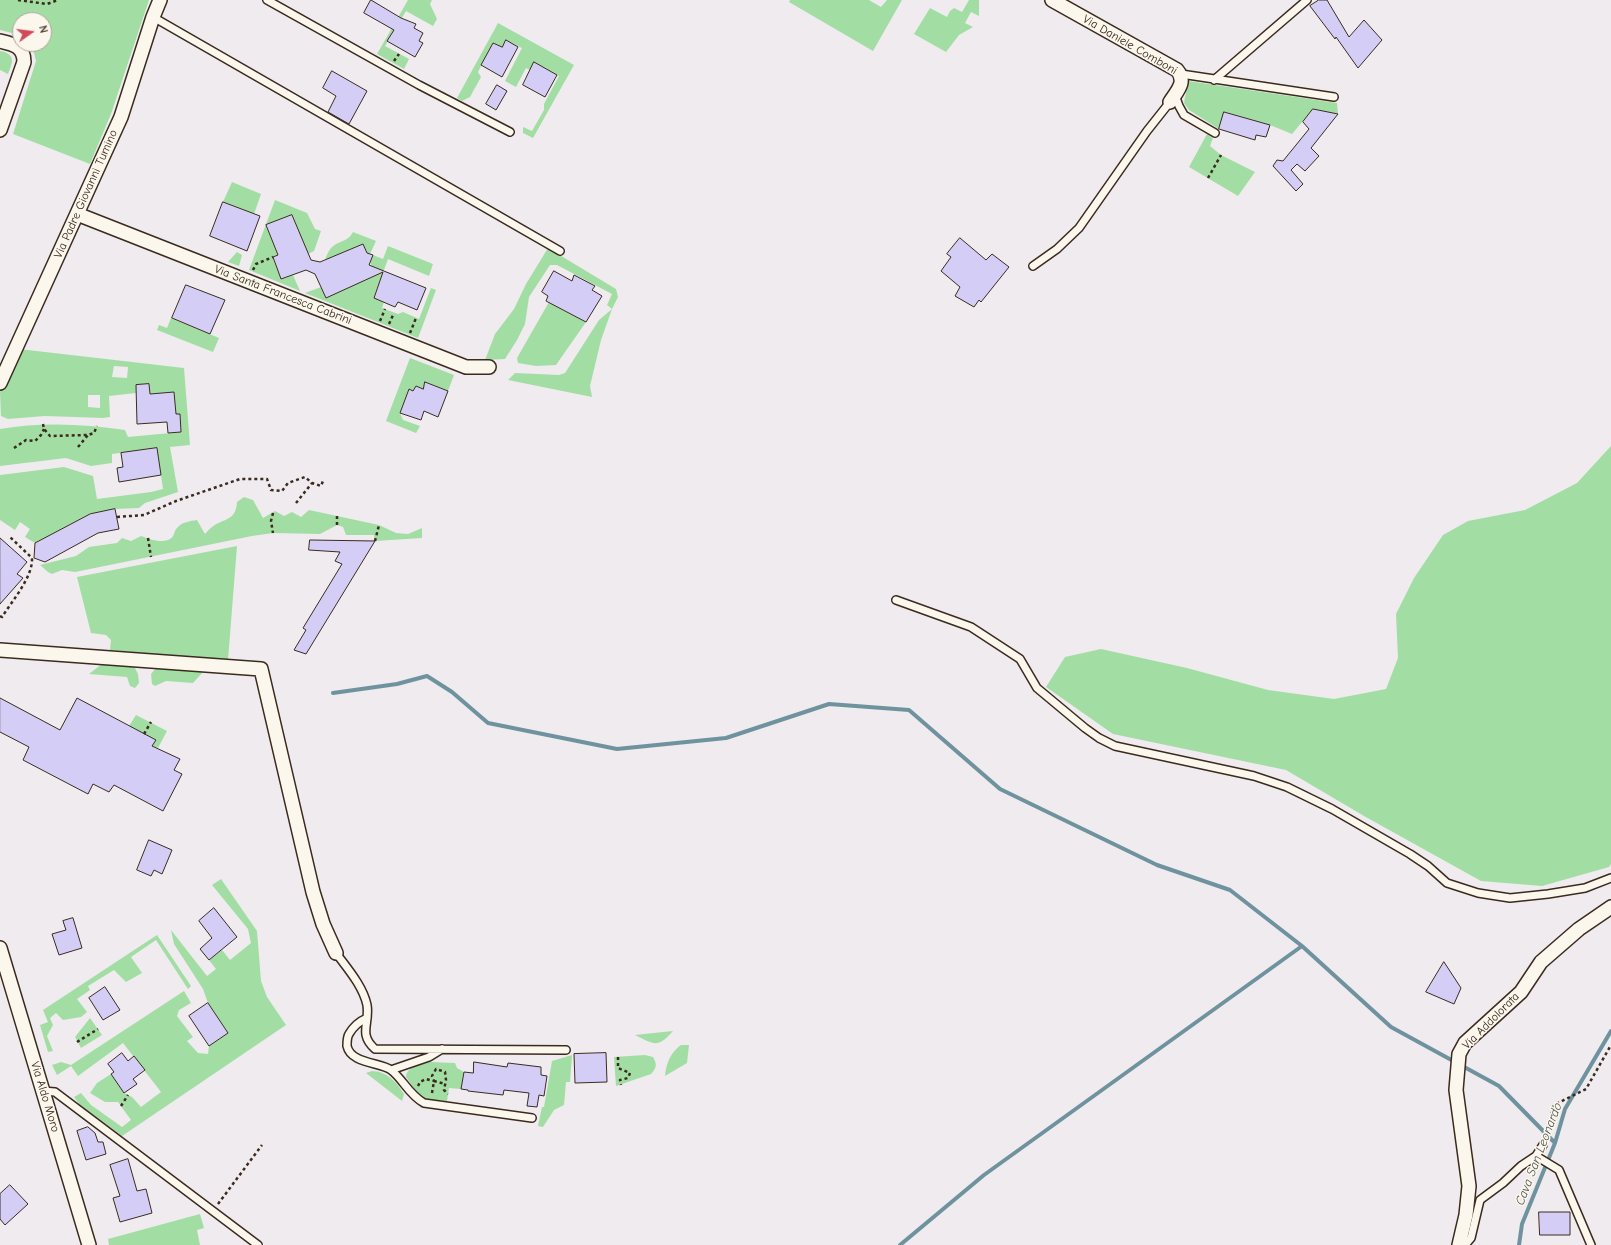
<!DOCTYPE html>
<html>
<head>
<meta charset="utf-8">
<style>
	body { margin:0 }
	#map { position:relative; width:1611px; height:1245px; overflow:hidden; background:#efebef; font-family:"Comic Neue",sans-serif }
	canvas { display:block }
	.north { position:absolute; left:12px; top:12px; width:40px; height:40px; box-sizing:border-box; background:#fbf7ec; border:1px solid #aea59a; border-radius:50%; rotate:76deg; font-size:11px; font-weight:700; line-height:16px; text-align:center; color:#3b2a1e }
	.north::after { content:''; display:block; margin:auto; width:14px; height:18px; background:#d1495b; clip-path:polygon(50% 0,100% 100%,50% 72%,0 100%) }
</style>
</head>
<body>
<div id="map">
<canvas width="1611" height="1245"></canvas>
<div class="north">N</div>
</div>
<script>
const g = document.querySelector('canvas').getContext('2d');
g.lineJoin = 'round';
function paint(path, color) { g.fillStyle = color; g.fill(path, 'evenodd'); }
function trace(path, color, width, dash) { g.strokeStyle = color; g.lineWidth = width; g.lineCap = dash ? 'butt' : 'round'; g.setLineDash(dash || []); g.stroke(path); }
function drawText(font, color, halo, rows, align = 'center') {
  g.font = font + ' "Comic Neue",sans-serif'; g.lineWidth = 3; g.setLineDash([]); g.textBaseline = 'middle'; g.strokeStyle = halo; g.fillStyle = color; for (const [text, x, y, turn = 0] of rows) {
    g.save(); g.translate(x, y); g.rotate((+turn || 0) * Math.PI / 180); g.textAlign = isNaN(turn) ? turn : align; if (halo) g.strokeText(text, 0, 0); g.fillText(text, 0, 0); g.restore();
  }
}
paint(new Path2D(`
	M0 0H149L111 114 90 164 13 134 36 61 33 49 30 44H44V20H20V35L0 30Z
	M408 0H432L430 4 437 19 433 26 406 11 385 46 409 59 404 69 377 54Z
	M790 0H869L881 7 887 0H902L873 51 789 2Z
	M969 0H979V16L971 12 965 23 973 27 959 35 946 52 914 34 930 8 947 17 950 11 954 8 962 12Z
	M498 23 574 65 533 138 523 133V127L532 131 544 110V104L559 76 535 63 530 70 526 68 516 87 505 81 522 48 506 41 502 47 493 43 478 72 481 77 470 97 462 101 457 98Z
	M0 51C16 54 13 62 8 74L0 70Z
	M1188 81 1337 103 1338 114 1313 109 1292 134 1270 125 1225 112 1219 129 1189 110 1184 103Z
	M1207 134 1213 138 1210 146 1221 155 1255 172 1238 196 1189 167Z
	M232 182 261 194 254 214 223 202Z
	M275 200 307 213 315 229 321 231 314 251 308 254 292 215 266 225 278 255 273 257 281 279 293 275 300 291 249 270Z
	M353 232 376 241 370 254 367 253 363 244 325 260C333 236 345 247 353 232Z
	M388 246 433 264 429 276 388 259 374 297 384 302 382 308 398 314 403 312 419 319 431 288 436 290 418 338 305 293 321 287 326 298 362 281 374 271 370 262 373 255 383 259Z
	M548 248 616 289 618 297 612 309 601 340 590 386 592 397 508 380 515 373 559 375 565 373 599 320 612 309 607 305 612 294 557 265H550L529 297 525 324 517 340 505 359 485 360 495 334 514 309 526 284Z
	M237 252 242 255 239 266 228 262Z
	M549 302 586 322 556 365 536 366 518 363 517 358Z
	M171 318 219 338 213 352 157 330 159 325 167 328Z
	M19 349 184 368 190 445 170 447 178 492 145 503 139 508 115 509 90 514 35 543 25 537 30 529 20 522 15 530 0 520V475L64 467 93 476 97 499 151 492 163 489 157 448 112 454V463L91 466 66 458 0 466V429C41 422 84 424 125 430L128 437 181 432 180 414H176L174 392 150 394 149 384 136 385V393L109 396 110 417 103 418 45 416 8 419 1 416 0 392ZM114 366 128 367 127 378 112 377ZM88 395H100V408L88 407Z
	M410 358 454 375 448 391 426 382 423 389 416 386 413 391 409 389 400 413 403 420 420 426 416 433 386 421Z
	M1611 446V864L1609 867 1542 886 1481 881 1364 816 1286 770 1113 734 1046 687 1065 657 1101 649 1187 668 1268 690 1334 699 1386 689 1398 658 1396 614 1414 578 1443 535 1468 521 1525 510 1577 483Z
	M244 497 253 500 263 518 275 511 284 516 292 512 301 517 309 510 379 525 396 533 408 534 422 528V538L375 541 374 535H346L343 527 337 525 320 534 273 533 252 536 75 572 62 570 52 574 48 572 40 565 76 556 89 547 117 543 122 538 131 541 141 536C149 539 160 543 168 540 175 538 173 532 177 528 182 522 190 521 197 520L205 534C207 532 209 529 212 527 224 518 236 521 237 502Z
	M237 546 228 660 110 650 111 640 106 635 91 633 77 577Z
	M102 664 134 666 138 674 139 683 135 688 130 686 127 677 89 674Z
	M156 668 203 672 193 683 166 681 155 686 152 684 151 674Z
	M136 715 167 731 158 748 152 746 129 726Z
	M221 879 257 931 261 981 267 997 286 1025 122 1136 80 1105 74 1097 81 1093 91 1105 122 1127 131 1120 118 1102H105L90 1093 97 1083 111 1074 124 1093 132 1097 141 1107 161 1092 123 1043 78 1076 71 1066 57 1075 52 1065 61 1062 71 1065 184 991 191 1003 179 1010 177 1016 193 1037 187 1041 198 1053 208 1054 209 1046 228 1033 208 1003 203 989 174 944 171 930 207 976 216 969 209 960 222 950 230 960 251 943 248 929 212 885Z
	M157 935 191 986 188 989 156 940 131 957 142 973 126 982 114 970 88 986 90 990 77 999 87 1012 81 1017 63 1020 56 1013 50 1018 53 1025 47 1036 53 1051 48 1052 40 1025 48 1022 43 1010Z
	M90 1018 102 1035 81 1048 75 1037Z
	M673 1031C658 1048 655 1045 635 1035Z
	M681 1045H689L687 1063 665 1076C666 1063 671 1052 681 1045Z
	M572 1055 570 1082H566L564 1105 554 1110 543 1127 538 1126 542 1107H544L552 1061Z
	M645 1055 653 1057C657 1064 657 1068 651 1074L616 1086 614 1057Z
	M430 1062 455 1063 457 1068 464 1072 461 1089 449 1088 447 1101C419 1099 422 1099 406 1077 407 1066 420 1065 430 1062Z
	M372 1071C386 1071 397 1082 404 1094L402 1101 366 1073Z
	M200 1214 204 1228 197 1230 200 1245H109L108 1239Z`), '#a2dea4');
trace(new Path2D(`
	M333 693 397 684 427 676 452 692 488 723 617 749 726 738 829 704 909 710 1000 789 1157 865 1230 890 1302 946 1391 1027 1499 1086 1555 1143
	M900 1245 984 1175 1302 946
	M1519 1245 1522 1224 1555 1143 1565 1109 1611 1031`), '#6f939e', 4);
const building = new Path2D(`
	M371 0 401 18 416 24 414 28 423 33 419 41 423 43 415 57 387 41 394 30 364 13Z
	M1319 0H1327L1349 37 1364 20 1382 40 1358 68 1336 37 1335 39 1310 6Z
	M506 40 518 47 502 77 481 65 493 43 502 47Z
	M534 62 557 75 545 97 523 85Z
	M332 71 367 91 349 124 328 112 336 96 323 88Z
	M497 85 507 91 496 110 486 104Z
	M1313 109 1338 114 1311 148 1319 156 1305 171 1297 164 1291 170 1303 184 1296 191 1273 166 1277 160 1283 161 1309 129 1303 122Z
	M1224 112 1270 125 1266 137 1256 135 1255 140 1219 129Z
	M223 202 260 216 247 251 210 236Z
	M292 215 311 260 320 262 363 244 367 253 373 255 369 265 426 288 417 310 398 302 395 307 374 298 383 272 326 298 315 274 306 270 281 279 273 257 278 255 266 225Z
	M960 238 986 260 992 254 1009 267 981 302 979 300 974 307 955 296 960 287 941 271 951 257 947 254Z
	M554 271 572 281 574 275 595 286 592 290 602 296 586 322 546 301 548 296 542 292Z
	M186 285 225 300 210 334 172 318Z
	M425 382 448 391 438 417 424 411 421 420 400 413 409 389 413 391 416 386 423 389Z
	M149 384 150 394 174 392 176 414H180L181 432 168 433 167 422 137 424 136 385Z
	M157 448 161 475 119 482 117 468 123 467 121 453Z
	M115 509 119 529 98 533 45 562 34 558 35 543 90 514Z
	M0 538 27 562 17 574 23 578 0 604Z
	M310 540 375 541 306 654 294 650 306 630 303 628 342 564 335 561 340 552 309 550Z
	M0 698 60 730 77 698 156 740 152 746 180 759 174 770 182 774 163 811 114 785 109 792 93 784 88 794 23 760 29 747 0 732Z
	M149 840 172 850 162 874 154 870 151 876 137 870Z
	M214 908 237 937 209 960 200 949 212 938 199 921Z
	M73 918 82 948 59 955 52 934 66 930 63 921Z
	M1444 962 1461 988 1454 1004 1426 992Z
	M105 987 120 1010 103 1020 89 998Z
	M208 1003 228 1033 209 1046 189 1016Z
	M122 1053 128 1061 134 1056 145 1070 133 1079 137 1084 124 1093 111 1074 114 1072 108 1064Z
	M606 1053 607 1082 575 1083 574 1054Z
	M474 1062 507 1067 508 1063 541 1067V1075L547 1076 544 1096 539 1095 537 1107 527 1106 529 1093 504 1090 503 1095 468 1091V1090L461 1089 464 1072 473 1073Z
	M88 1127 95 1133 98 1142H103L106 1154 86 1160 77 1131Z
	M128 1159 137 1191 146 1189 152 1213 120 1222 113 1198 120 1196 110 1165Z
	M10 1185 28 1204 5 1225 0 1219V1194Z
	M1539 1212H1570V1235H1540Z`);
paint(building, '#d4cef7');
trace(building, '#3b2a1e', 1);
const service = new Path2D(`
	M267 0 419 85 510 132
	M153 17 560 251
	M1181 74 1334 97
	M1214 80 1307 0
	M1175 95 1179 106 1184 115 1215 133
	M1033 266 1057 249 1079 228 1147 131 1170 102
	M896 600 971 627 1020 659 1037 688 1085 728 1099 738 1115 746 1254 776 1287 787 1332 809 1410 854 1428 866 1447 883 1478 893 1510 898 1548 894 1585 888 1611 878
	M336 953C347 968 363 986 367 1005 370 1024 358 1034 375 1049L566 1050
	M367 1018C360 1021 353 1027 349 1034 347 1037 347 1042 347 1046 351 1064 380 1062 391 1070 403 1079 409 1095 424 1103L532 1118
	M391 1070 429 1057 442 1049
	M43 1091 55 1092 258 1245
	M1536 1156 1559 1170 1591 1245
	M1465 1245 1471 1238 1480 1200 1503 1183 1521 1166 1536 1156 1543 1145`);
const minor = new Path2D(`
	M1052 0 1177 70C1187 82 1177 91 1170 102
	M0 41C13 44 24 46 24 62L0 130
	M77 214 466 367H489
	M0 383 121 117 153 17 160 0
	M0 650 261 669 313 892 323 924 336 953
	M0 948 89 1245
	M1459 1245 1466 1215 1469 1186 1456 1090 1459 1054 1465 1043 1521 992 1541 962 1579 929 1611 907`);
trace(service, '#3b2a1e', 10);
trace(minor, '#3b2a1e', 16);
trace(new Path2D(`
	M18 0 47 4 58 0
	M394 61 399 54
	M1208 178 1221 155
	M253 270 256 264 273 257
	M380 321 385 309
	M389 324 394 313
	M410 333 416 318
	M43 424 44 429 50 436 88 435 94 433 97 426
	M78 447 88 435
	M14 448 26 440 35 441 41 435 44 429
	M296 503 312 483
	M273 513 271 521 273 533
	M117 517 144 515 176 501 240 479H267L271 490 282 491 288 483 305 477 312 483 321 486 323 481
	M337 525V516
	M148 538 151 557
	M375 541 379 525
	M0 616 2 617C12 601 33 577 32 558L10 537
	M144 734 151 722
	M77 1042 98 1029
	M618 1057V1068L630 1073 628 1078 620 1080 621 1085
	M418 1086 420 1082 426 1079 434 1081 432 1076 436 1069 445 1072 446 1080 444 1090 448 1094
	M432 1093 434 1081 445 1084
	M121 1106 128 1095
	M1545 1137 1554 1105 1586 1089 1611 1045
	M218 1204 262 1145`), '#3b2a1e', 2.5, [3, 3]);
trace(service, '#fbf7ec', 7);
trace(minor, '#fbf7ec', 13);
drawText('12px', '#3b2a1e', '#fbf7ec', [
	["Via Daniele Comboni",1130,45,30],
	["Via Padre Giovanni Tumino",86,194,-66],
	["Via Santa Francesca Cabrini",283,295,21],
	["Via Addolorata",1491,1021,-45],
	["Via Aldo Moro",45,1097,73]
]);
drawText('italic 13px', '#505653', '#fbf7ec', [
	["Cava San Leonardo",1539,1154,-69]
]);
</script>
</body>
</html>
